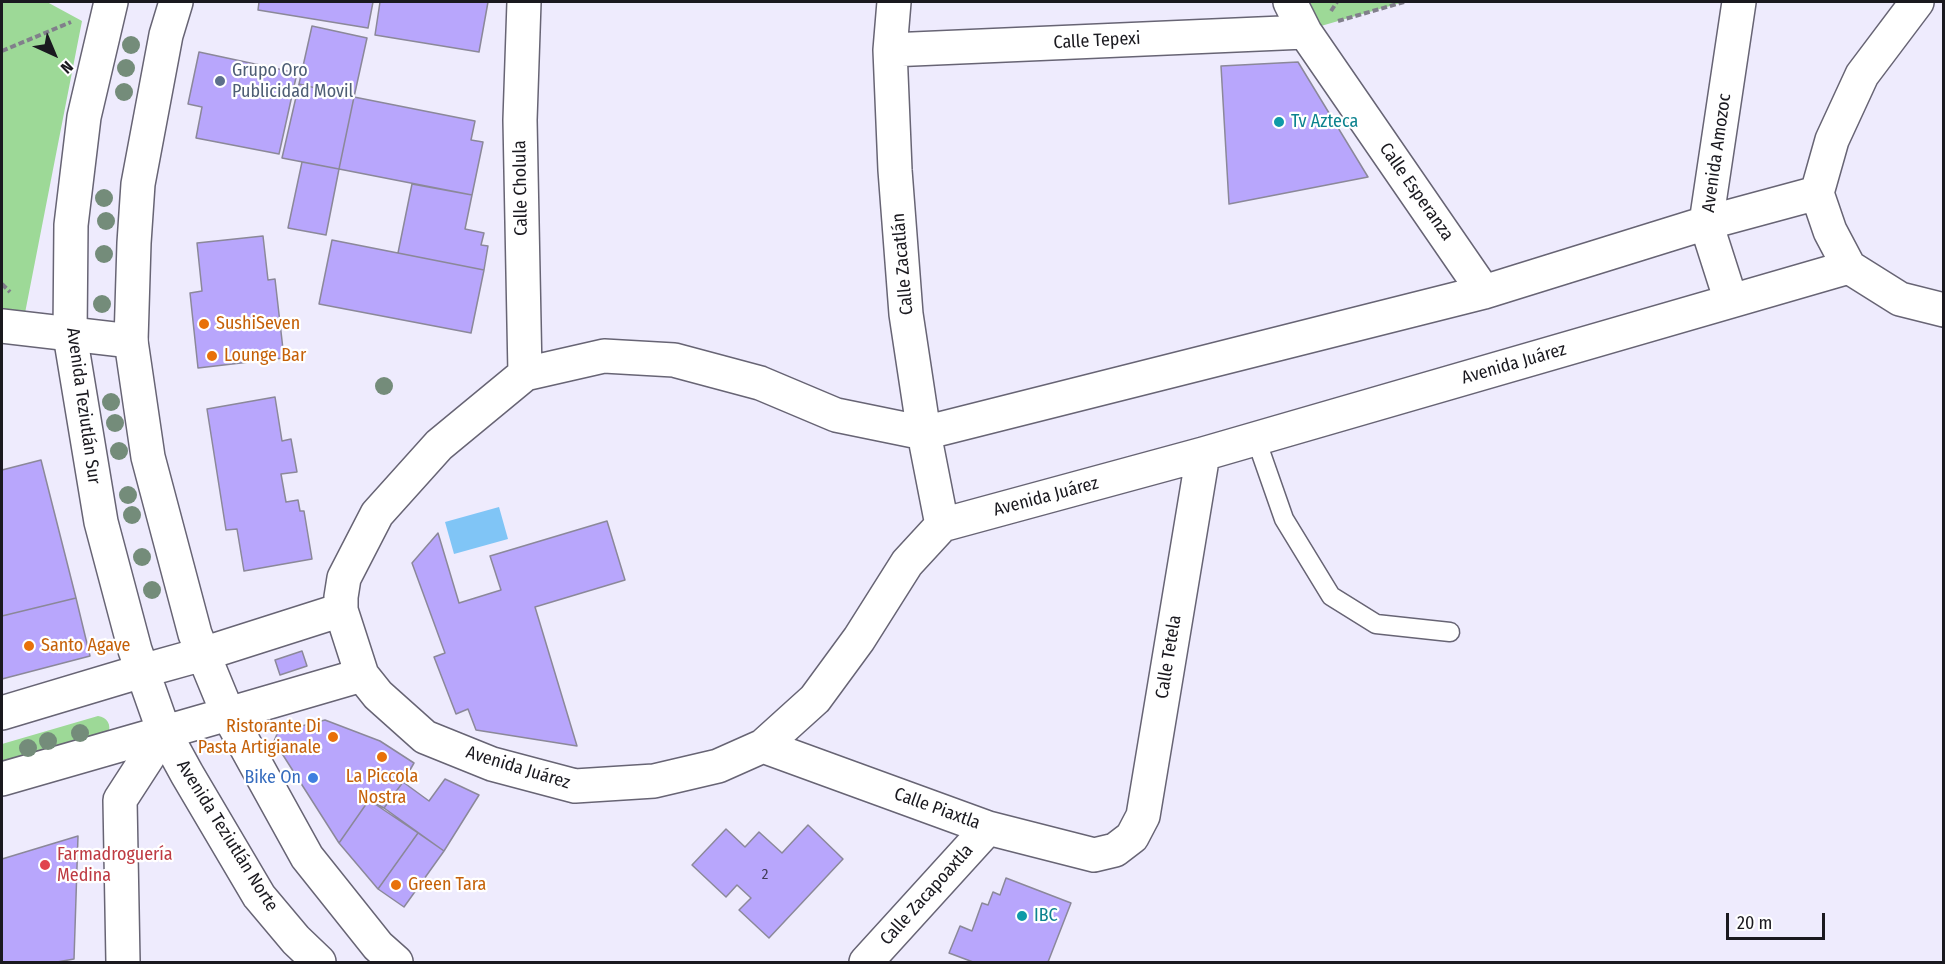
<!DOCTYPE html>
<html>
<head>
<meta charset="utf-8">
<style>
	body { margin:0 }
	#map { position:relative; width:1945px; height:964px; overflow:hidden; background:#eeebfd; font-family:"Fira Sans Condensed",sans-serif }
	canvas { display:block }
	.frame { position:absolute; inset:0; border:3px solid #1a191f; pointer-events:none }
	.north { position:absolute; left:24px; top:24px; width:60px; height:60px; -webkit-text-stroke:4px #fff; paint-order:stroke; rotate:136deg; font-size:16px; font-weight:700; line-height:24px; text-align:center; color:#1a191f }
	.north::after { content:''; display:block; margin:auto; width:21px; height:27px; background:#1a191f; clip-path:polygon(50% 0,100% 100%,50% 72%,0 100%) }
	.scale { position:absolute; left:1726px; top:913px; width:99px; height:27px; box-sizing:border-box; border:3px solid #1a191f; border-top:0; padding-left:8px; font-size:18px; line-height:21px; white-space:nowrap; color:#1a191f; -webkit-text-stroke:4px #fff; paint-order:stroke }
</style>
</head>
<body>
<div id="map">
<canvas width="1945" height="964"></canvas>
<div class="frame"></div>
<div class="north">N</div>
<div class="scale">20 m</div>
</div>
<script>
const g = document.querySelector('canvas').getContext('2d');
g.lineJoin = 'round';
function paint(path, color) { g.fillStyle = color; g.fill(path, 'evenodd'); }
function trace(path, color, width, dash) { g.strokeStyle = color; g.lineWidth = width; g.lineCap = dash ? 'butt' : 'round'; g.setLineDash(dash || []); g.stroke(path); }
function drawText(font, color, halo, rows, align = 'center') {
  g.font = font + ' "Fira Sans Condensed",sans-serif'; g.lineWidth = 4.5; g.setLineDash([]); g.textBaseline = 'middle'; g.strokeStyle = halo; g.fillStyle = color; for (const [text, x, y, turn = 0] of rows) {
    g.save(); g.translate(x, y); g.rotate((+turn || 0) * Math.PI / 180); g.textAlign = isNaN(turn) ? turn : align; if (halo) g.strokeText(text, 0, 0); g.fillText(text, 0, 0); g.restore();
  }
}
paint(new Path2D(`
	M2 2H47L82 21 25 313 2 310Z
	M1310 2H1404L1321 26Z
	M98 716C107 717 112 725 108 734L2 768V744Z`), '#9dd997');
paint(new Path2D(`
	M499 507 508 539 454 554 445 522Z`), '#80c5f6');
const building = new Path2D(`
	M259 2H373L368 28 258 10Z
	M380 2H488L479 52 375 35Z
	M312 26 367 38 354 97 299 84Z
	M199 52 297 73 279 154 196 138 202 107 188 104Z
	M1298 62 1368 177 1229 204 1221 66Z
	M299 84 354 97 339 169 282 158Z
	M354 97 475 121 471 140 483 142 472 195 339 169Z
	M302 162 339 169 326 235 288 228Z
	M412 184 472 195 465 229 484 233 481 245 488 246 484 270 398 253Z
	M263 236 268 280 275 279 284 358 198 368 190 293 202 291 197 243Z
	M332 240 484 270 471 333 319 304Z
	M275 397 282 441 291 439 297 472 281 474 286 502 298 500 300 511H304L312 559 244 571 237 529 226 530 207 409Z
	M41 460 76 598 2 616V470Z
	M607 521 625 580 535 607 577 746 476 730 468 709 456 714 434 657 445 653 412 563 438 533 459 603 501 590 490 556Z
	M76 598 90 656 2 679V616Z
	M302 651 307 666 280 675 275 660Z
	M325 720 380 741 414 763 403 782 384 808 369 800 339 843 274 741 278 732Z
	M445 779 479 795 444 851 384 808 403 782 429 801Z
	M369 800 418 833 378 889 339 843Z
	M808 825 843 859 769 938 739 910 751 898 737 885 726 897 692 865 726 829 745 847 759 832 782 853Z
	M418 833 444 851 404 907 378 889Z
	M78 836 74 959 57 962H2V859Z
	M1006 878 1071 903 1048 962H973L949 953 960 926 972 931 982 903 988 905 993 892 1000 895Z`);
paint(building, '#b8a6fc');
trace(building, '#8b8899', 1.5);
const lane = new Path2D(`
	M1256 439 1284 519 1331 596 1376 624 1450 632`);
const street = new Path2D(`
	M524 2 520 120 525 374
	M894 2 890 50 895 170 906 314 924 433 942 525
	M1290 2 1305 32 1484 292
	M890 50 1305 32
	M1817 193 1706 223 1484 292 924 433 836 415 760 383 674 360 604 356 525 374 439 445 377 514 344 578 341 597V610L362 675 378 695 425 737 492 764 575 786 654 781 718 766 763 746 815 699 859 639 907 563 942 525 1203 454 1849 267
	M1849 267 1830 231 1817 193 1832 140 1862 75 1917 2
	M1849 267 1900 299 1944 310
	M1731 301 1706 223 1739 2
	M2 326 131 341
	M203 654 341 610
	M228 714 362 675
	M763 746 988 828 1094 855 1115 850 1132 837 1143 816 1203 454
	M123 962 120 800 164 732
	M866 962 988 828`);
const primary = new Path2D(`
	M111 2 84 117 71 225 70 335 101 522 135 650 164 732 187 774 259 896 296 940 319 962
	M176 2 166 35 138 184 134 243 131 341 148 457 195 634 228 714 307 857 378 946 396 962
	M2 713 142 671 203 654
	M2 779 228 714`);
trace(lane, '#676474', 21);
trace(street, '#676474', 36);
trace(primary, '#676474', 36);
trace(new Path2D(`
	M1331 11 1337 2
	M1338 21 1404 2
	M2 51 71 22
	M2 284 10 292`), '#817f8b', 4, [6, 3]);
trace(lane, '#fff', 18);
trace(street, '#fff', 33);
trace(primary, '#fff', 33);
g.fillStyle = '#748c7a';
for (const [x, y] of [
	[131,45],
	[126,68],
	[124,92],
	[104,198],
	[106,221],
	[104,254],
	[102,304],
	[384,386],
	[111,402],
	[115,423],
	[119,451],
	[128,495],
	[132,515],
	[142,557],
	[152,590],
	[80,733],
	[48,741],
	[28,748]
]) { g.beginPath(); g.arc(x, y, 9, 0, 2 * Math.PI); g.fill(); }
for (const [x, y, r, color] of [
	[220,81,6,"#5c6f8a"],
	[1279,122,6,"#0f9aa8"],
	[204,324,6,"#e8710a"],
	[212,356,6,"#e8710a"],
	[29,646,6,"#e8710a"],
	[333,737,6,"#e8710a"],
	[382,757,6,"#e8710a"],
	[313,778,6,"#3f7fe0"],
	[45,865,6,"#e0444e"],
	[396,885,6,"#e8710a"],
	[1022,916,6,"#0f9aa8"]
]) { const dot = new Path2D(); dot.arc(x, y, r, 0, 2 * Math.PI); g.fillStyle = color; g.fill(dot); trace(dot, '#fff', 2); }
drawText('15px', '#423c56', null, [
	["2",765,875]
]);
drawText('18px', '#1a191f', '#fff', [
	["Calle Tepexi",1097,41,-3],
	["Avenida Amozoc",1717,153,-82],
	["Calle Cholula",521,188,-91],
	["Calle Esperanza",1416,192,55],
	["Calle Zacatlán",903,264,-95],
	["Avenida Juárez",1514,364,-16],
	["Avenida Teziutlán Sur",83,406,82],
	["Avenida Juárez",1046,497,-15],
	["Calle Tetela",1169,657,-81],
	["Avenida Juárez",518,768,17],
	["Calle Piaxtla",937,809,20],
	["Avenida Teziutlán Norte",227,836,58],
	["Calle Zacapoaxtla",927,895,-48]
]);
drawText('18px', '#4e5e75', '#fff', [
	["Grupo Oro",232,71],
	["Publicidad Movil",232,92]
], 'left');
drawText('18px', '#0d838f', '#fff', [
	["Tv Azteca",1291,122],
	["IBC",1034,916]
], 'left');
drawText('18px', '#c56008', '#fff', [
	["SushiSeven",216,324],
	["Lounge Bar",224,356],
	["Santo Agave",41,646],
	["Ristorante Di",321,727,"right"],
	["Pasta Artigianale",321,748,"right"],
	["La Piccola",382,777,"center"],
	["Nostra",382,798,"center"],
	["Green Tara",408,885]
], 'left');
drawText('18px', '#366cbe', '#fff', [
	["Bike On",301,778]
], 'right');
drawText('18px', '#be3a42', '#fff', [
	["Farmadroguería",57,855],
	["Medina",57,876]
], 'left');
</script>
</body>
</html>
